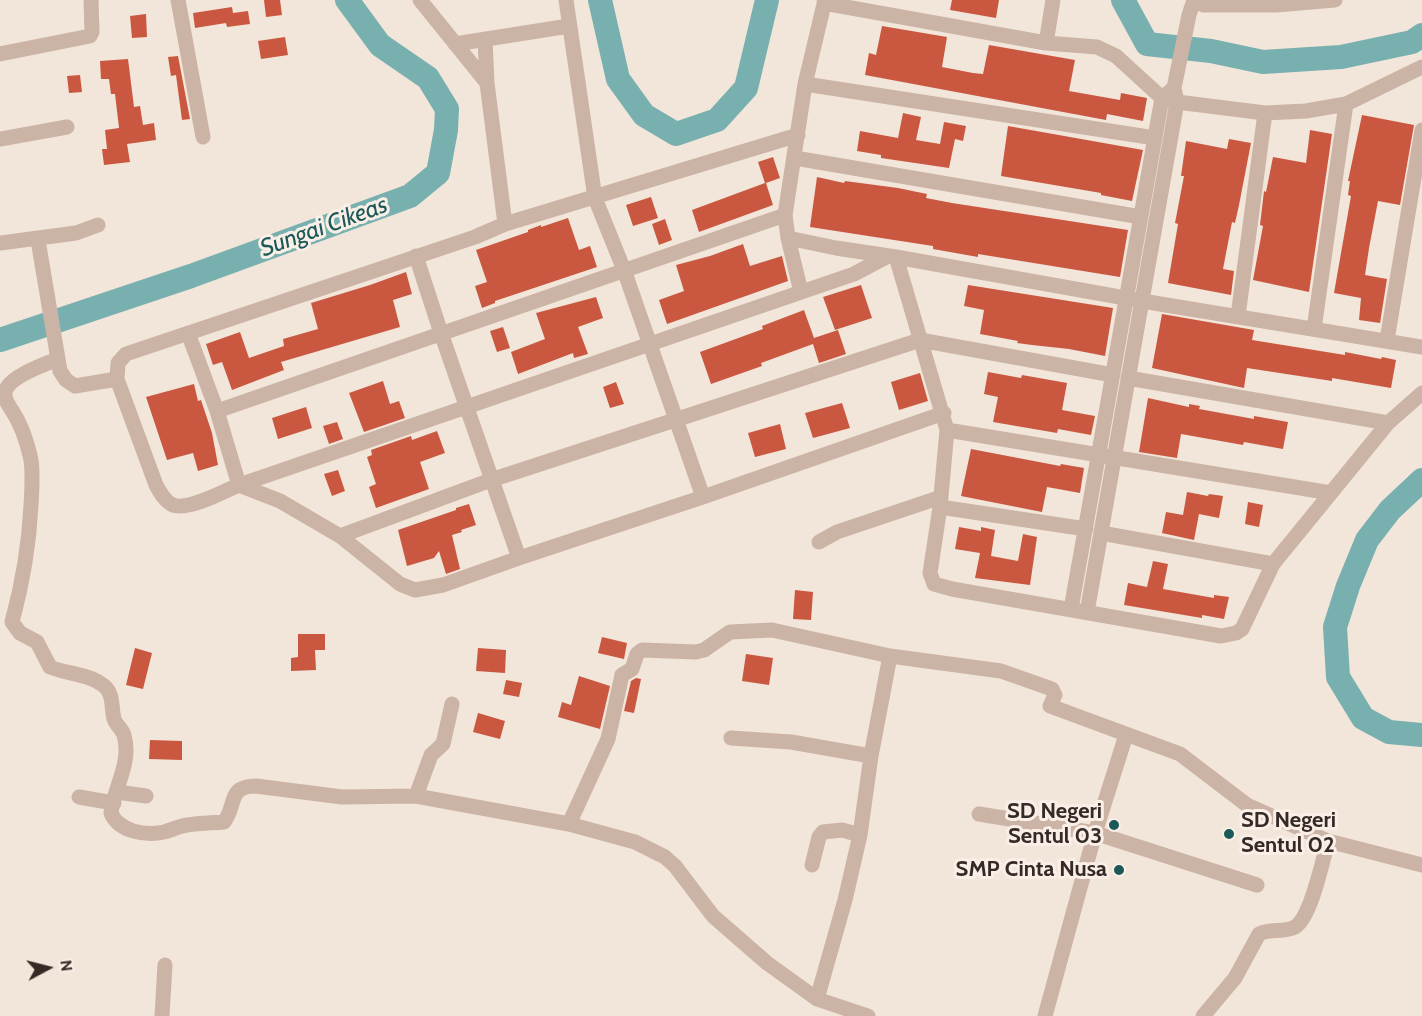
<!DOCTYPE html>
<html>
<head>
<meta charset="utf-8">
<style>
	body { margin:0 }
	#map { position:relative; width:1422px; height:1016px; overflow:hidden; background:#f2e5d9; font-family:Cabin,sans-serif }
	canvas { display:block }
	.north { position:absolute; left:18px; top:938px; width:60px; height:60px; -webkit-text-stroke:4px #faefe6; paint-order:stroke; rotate:83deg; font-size:16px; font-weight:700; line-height:24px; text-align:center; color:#362a27 }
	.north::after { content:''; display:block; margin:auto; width:21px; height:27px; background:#362a27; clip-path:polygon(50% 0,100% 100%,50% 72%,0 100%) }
</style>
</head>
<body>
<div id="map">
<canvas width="1422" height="1016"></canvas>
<div class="north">N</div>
</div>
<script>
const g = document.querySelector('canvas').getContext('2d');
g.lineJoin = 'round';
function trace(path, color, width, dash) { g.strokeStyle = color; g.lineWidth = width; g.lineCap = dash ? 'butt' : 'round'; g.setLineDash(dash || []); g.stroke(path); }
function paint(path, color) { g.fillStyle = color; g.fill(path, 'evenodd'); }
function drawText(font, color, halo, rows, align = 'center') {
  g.font = font + ' Cabin,sans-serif'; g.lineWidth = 6; g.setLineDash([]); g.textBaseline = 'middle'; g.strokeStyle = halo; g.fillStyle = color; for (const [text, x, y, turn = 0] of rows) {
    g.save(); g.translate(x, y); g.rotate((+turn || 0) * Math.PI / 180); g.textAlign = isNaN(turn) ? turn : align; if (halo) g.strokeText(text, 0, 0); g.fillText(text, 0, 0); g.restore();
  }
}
trace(new Path2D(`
	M600 0 618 79 644 115 676 134 717 120 746 88 767 0
	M1123 0 1147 44 1211 51 1263 62 1341 57 1412 42 1422 35
	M0 340 191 276 410 196 438 173 446 130 447 109 428 78 380 45 347 0
	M1422 480 1390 510 1367 540 1348 586 1335 627 1338 677 1363 718 1389 732 1422 735`), '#77b0af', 24);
paint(new Path2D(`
	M264 0H280L282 15 266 17Z
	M952 0H999L996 18 950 10Z
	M232 7 233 13 248 11 250 24 227 27 226 23 195 28 193 13Z
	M146 14 147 37 132 38 130 16Z
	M882 26 947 37 942 67 973 73 983 74 989 45 1075 60 1069 91 1120 100 1121 93 1147 98 1143 121 1107 114 1106 120 865 75 869 53 876 55Z
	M285 37 288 55 261 59 258 41Z
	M178 56 190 119 182 120 176 75 171 76 168 57Z
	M128 59 134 107 140 106 143 125 154 123 156 140 127 144 130 162 104 165 102 149H107L105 130 119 128 115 94H111L109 79H101L100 61Z
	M80 75 82 92 69 93 67 76Z
	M903 113 921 117 916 140 940 144 944 122 966 126 963 141 955 139 949 168 881 158V155L857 151 860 131 898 138Z
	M1362 115 1414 125 1400 205 1378 201 1369 248 1365 275 1387 279 1380 323 1359 320 1361 298 1334 293 1351 196 1348 195 1350 181H1348Z
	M1008 126 1143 150 1132 201 1101 195V193L1001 176Z
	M1310 130 1332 134 1309 292 1253 280 1263 226 1260 225 1264 191 1266 192 1273 157 1306 163Z
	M1229 139 1251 143 1239 205 1235 223 1232 222 1223 269 1234 271 1231 295 1168 283 1178 224 1175 223 1184 176H1181L1186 141 1227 149Z
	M773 157 780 178 766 183 773 205 699 232 692 210 765 183 758 162Z
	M817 177 844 183 845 181 898 188 927 194 926 198 952 203 1128 230 1120 277 978 254V257L933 249V246L810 227Z
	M651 197 658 218 633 226 626 205Z
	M568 218 579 250 590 246 597 267 495 301V303L482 308 475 286 487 282 476 250 528 232V230L541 225V227Z
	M665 219 672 240 659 245 652 224Z
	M743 244 750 266 782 256 788 281 667 324 659 300 684 291 676 265 710 256Z
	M406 272 412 294 393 300 400 327 281 362 284 370 232 390 222 362 213 365 206 344 240 332 249 358 284 346 283 339 318 329 311 303 370 285Z
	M861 285 872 318 835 330 823 297Z
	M968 285 1113 308 1105 356 1069 349 1032 345 1017 343 1018 341 980 334 984 310 964 306Z
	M596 297 603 318 578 327 588 354 574 358 573 353 518 374 511 352 545 339 536 313Z
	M804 310 814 338 838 330 846 354 819 363 813 344 761 363 762 366 711 384 700 352 763 329 762 326Z
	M1162 314 1254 330 1252 340 1345 355V352L1381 359 1382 357 1396 360 1391 388 1332 378V381L1247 368 1244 388 1152 368Z
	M503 327 510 348 497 352 490 331Z
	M988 372 1021 378 1022 375 1067 383 1062 410 1095 416 1091 435 1058 429 1057 433 993 422 998 397 984 394Z
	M920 373 928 401 899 410 891 382Z
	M383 381 390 404 399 401 405 418 364 432 349 393Z
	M616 382 624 404 610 408 603 387Z
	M194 384 198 401 201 400 212 433 218 465 198 471 193 453 167 460 146 397Z
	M1148 398 1189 407V404L1200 406 1199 409 1254 419V416L1288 422 1283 449 1244 442 1243 445 1181 434 1177 458 1139 452Z
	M842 403 850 428 813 438 805 413Z
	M306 407 312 428 278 439 272 418Z
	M337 422 343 439 329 444 323 426Z
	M780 424 786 449 755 457 748 433Z
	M437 431 445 453 420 462 429 489 376 508 369 487 376 484 367 457 372 455 371 450 411 436 412 440Z
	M971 449 1060 466 1061 464 1084 468 1080 493 1047 487 1042 512 961 496Z
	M338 470 345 491 332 496 324 474Z
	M1187 492 1208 496 1209 494 1223 496 1219 518 1199 514 1194 540 1162 533 1166 512 1183 515Z
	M1248 502 1263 505 1259 527 1245 524Z
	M469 504 476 525 461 530 462 532 452 535 460 569 446 574 439 551 434 558 407 566 398 530 456 510V508Z
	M959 527 981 531V527L995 530 991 556 1018 561 1023 534 1037 537 1030 585 975 578 980 553 955 549Z
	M1153 561 1168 564 1163 589 1214 598V595L1229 597 1224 619 1202 615V618L1124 605 1128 583 1147 587Z
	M795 590 813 592 811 620 793 619Z
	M298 634H325V650H315L316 670 291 671V658L298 657Z
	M602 637 627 643 624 659 598 653Z
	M135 648 152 653 143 689 126 685Z
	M478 648 506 650 505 673 476 671Z
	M746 654 773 658 769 685 742 681Z
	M579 676 610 686 600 729 558 717 562 702 571 705Z
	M636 678 641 679 634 713 624 711 631 681Z
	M506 680 522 683 519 697 503 694Z
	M478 713 505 721 500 739 473 732Z
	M150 740 182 741V760L149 759Z`), '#ca5840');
trace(new Path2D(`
	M178 0 203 137
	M420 0 487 83 505 224
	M566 0 595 198 624 270 703 497 944 413
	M1195 0 1203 5H1276L1335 0
	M824 3 1046 43 1097 47 1116 56 1162 98 1177 102 1265 113 1306 111 1346 104 1422 67
	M485 39 487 83
	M1046 43 1053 0
	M455 44 569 26
	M0 54 90 36 92 32 91 0
	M805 84 1155 138
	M1174 88 1189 15 1194 0
	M798 135 505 224 475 237 126 354 118 363 117 379 156 485C160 492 164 500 171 504 185 513 224 491 239 485L854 274 888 256
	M0 139 67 127
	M795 158 1141 217
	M788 238 836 248 896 257 1142 301 1422 347
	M38 240 60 371 66 380 75 386 117 379
	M0 243 76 233 98 225
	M896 257 947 430 1331 493
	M801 292 788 238 785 215 805 84 825 0
	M1238 316 1265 113
	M1314 329 1346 104
	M188 333 217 411 239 485 280 501 340 536 491 480 920 340 1113 375
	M1387 340 1422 130
	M58 359C45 364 8 377 5 392 4 399 8 404 11 409 22 425 27 441 31 460 33 475 32 490 31 505 29 547 23 582 12 622L20 633 37 642 50 667C66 674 87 673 103 685 114 693 111 707 114 719 116 725 122 729 124 735 132 763 114 787 111 813 119 832 146 836 164 832 172 830 179 826 187 825 199 823 212 823 224 822 237 805 227 786 256 786L342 797 416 796 569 824 635 842 665 857 675 866 713 916 767 963 817 999 868 1016
	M1128 378 1388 423
	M217 411 785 215
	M947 430 940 507 930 573 934 584 952 589 1221 636 1236 633 1242 629 1273 564 1388 423 1422 393
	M940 507 1086 529
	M1101 533 1273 564
	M340 536 400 584 415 590 443 585 519 558 441 333 416 256
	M819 542 837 532 941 497
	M519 558 703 497
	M1071 609 1162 98 1174 88 1177 102 1087 612
	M731 738 791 742 871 756
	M117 792 146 796
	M416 796 431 755 443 744 452 704
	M79 797 114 803
	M979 814 1095 833 1257 885
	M569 824 608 739 622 675 632 669 637 654 642 650 696 652 704 650 730 632 772 630 890 656 1001 671 1052 689 1055 695 1050 706 1180 754 1247 805 1328 841C1323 859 1311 918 1295 927 1284 933 1270 928 1259 934L1235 978 1203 1016
	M1328 841 1422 865
	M812 865 819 837 823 832 842 830 860 835
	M817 999 845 900 860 835 871 756 890 656
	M162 1016 165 965
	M1045 1016 1095 833 1126 735`), '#cbb4a5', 15);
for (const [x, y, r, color] of [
	[1114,825,6,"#1b5959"],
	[1229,834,6,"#1b5959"],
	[1119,870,6,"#1b5959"]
]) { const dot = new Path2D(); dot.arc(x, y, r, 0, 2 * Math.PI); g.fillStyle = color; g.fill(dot); trace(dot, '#faefe6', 2); }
drawText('bold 22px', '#362a27', '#faefe6', [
	["SD Negeri",1102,812],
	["Sentul 03",1102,837],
	["SD Negeri",1241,821,"left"],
	["Sentul 02",1241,846,"left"],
	["SMP Cinta Nusa",1107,870]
], 'right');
drawText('italic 24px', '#1b5959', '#faefe6', [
	["Sungai Cikeas",324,227,-20]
]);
</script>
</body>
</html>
